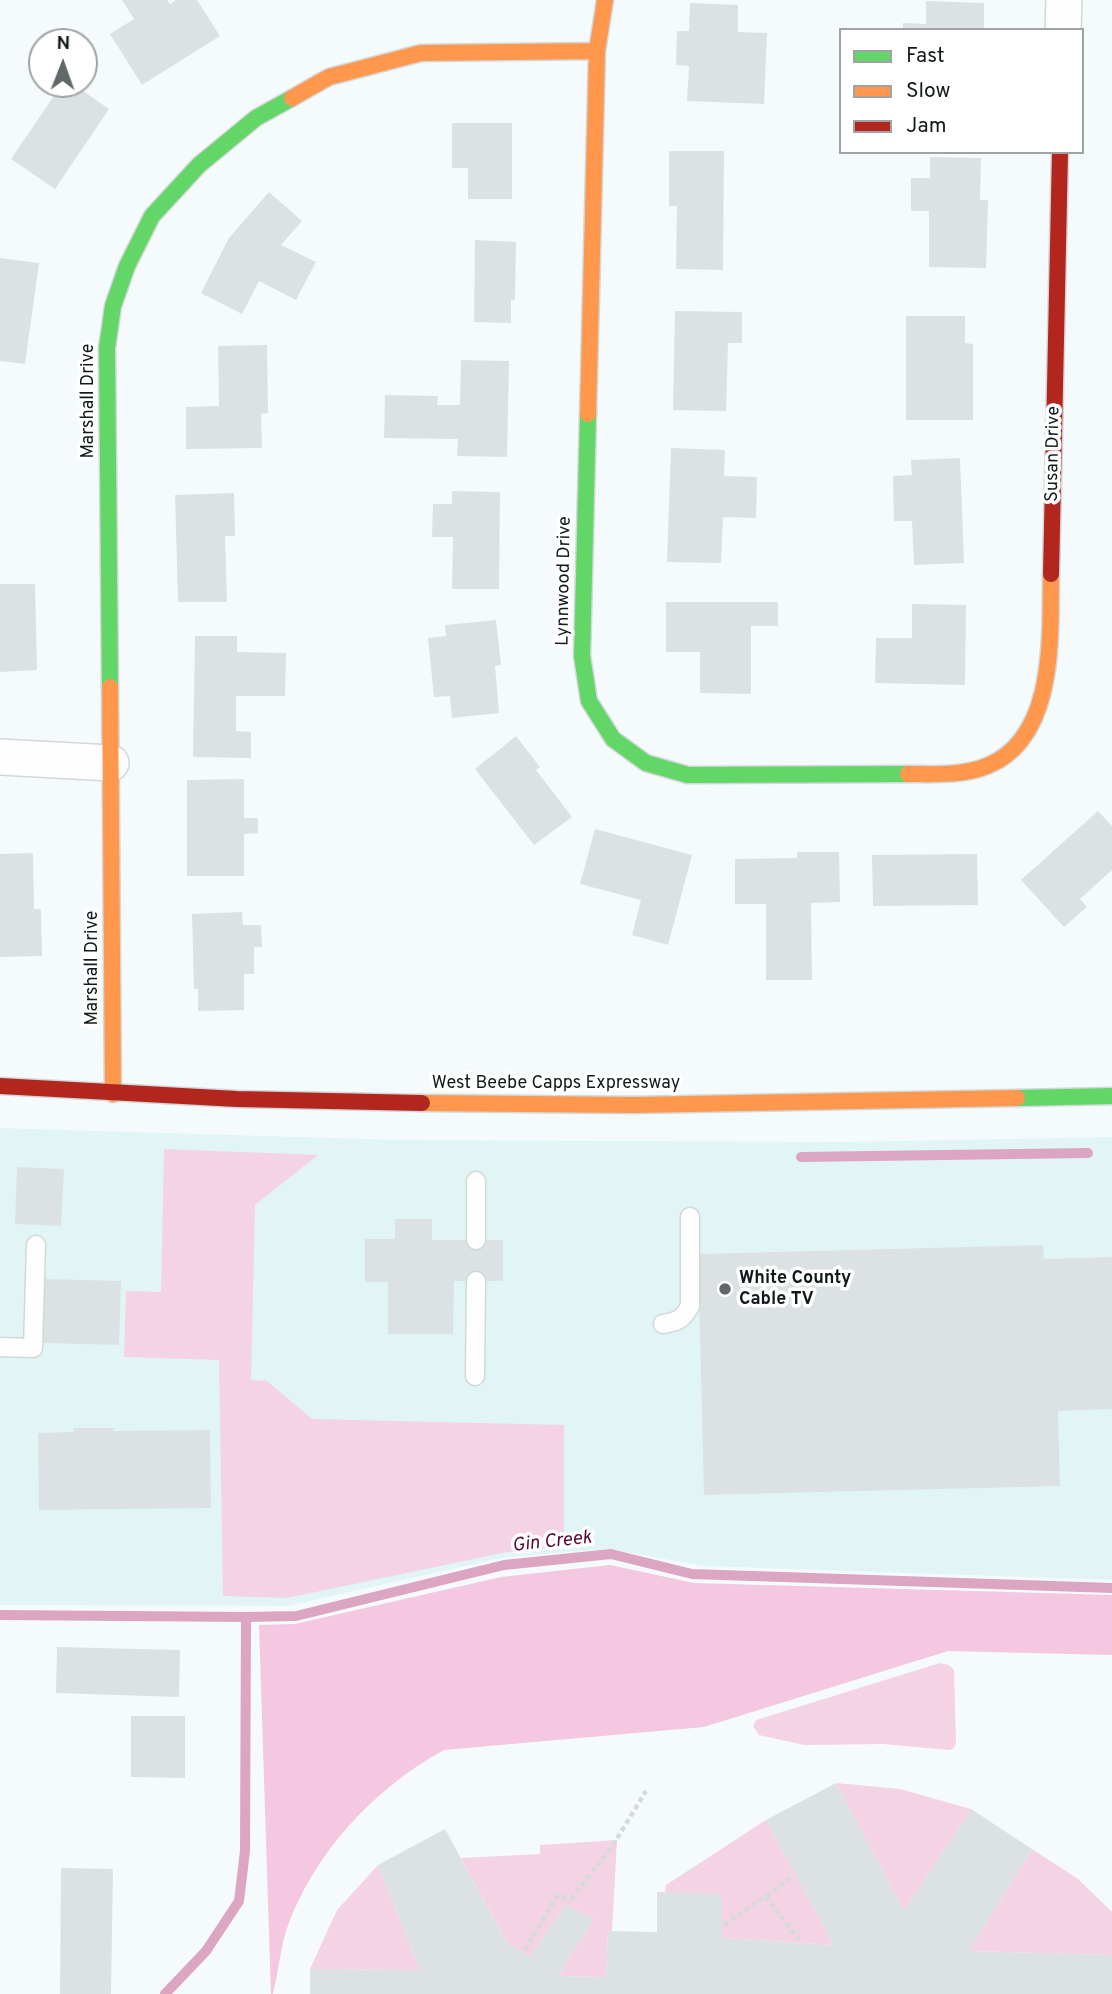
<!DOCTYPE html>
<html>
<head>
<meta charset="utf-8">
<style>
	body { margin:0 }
	#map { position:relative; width:1112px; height:1994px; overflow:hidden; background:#f5fbfc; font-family:Overpass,sans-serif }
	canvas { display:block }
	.legend { position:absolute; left:839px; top:28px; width:245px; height:126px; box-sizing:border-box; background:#fff; border:2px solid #a0a3a3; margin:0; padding:9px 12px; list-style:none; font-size:21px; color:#12191a }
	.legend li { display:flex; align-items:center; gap:14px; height:35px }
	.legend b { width:35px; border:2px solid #a0a3a3 }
	.north { position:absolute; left:28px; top:28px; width:70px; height:70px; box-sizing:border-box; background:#fff; border:2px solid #a0a3a3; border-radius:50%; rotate:1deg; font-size:19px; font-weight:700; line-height:28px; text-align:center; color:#12191a }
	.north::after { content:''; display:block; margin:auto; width:24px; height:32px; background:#616869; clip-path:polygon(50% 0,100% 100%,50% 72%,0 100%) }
</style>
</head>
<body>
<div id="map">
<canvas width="1112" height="1994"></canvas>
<ul class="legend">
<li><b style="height:9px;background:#63d668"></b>Fast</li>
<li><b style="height:9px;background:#ff974d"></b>Slow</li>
<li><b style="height:9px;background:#b3261e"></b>Jam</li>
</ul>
<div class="north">N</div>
</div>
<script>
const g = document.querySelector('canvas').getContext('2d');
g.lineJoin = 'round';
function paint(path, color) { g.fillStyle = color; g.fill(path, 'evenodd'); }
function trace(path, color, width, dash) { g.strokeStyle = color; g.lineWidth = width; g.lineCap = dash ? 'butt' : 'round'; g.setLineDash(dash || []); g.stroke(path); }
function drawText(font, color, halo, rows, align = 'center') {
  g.font = font + ' Overpass,sans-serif'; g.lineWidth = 7; g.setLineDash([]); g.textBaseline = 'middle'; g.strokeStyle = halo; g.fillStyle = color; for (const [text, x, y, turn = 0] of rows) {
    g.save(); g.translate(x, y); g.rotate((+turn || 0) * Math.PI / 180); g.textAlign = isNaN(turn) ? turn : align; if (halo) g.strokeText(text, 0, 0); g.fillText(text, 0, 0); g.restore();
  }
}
paint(new Path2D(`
	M0 1128 401 1140 844 1142 1112 1137V1580L704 1566 609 1549 506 1557 287 1606 0 1605Z`), '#e2f5f6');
paint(new Path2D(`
	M164 1149 318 1155 255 1205 251 1380 267 1381 312 1419 564 1425V1546L507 1552 287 1598 223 1596 219 1360 124 1357 126 1291 161 1292Z
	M940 1663 949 1665 954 1670 956 1742 954 1748 949 1750 883 1744 804 1745 759 1735 753 1726 756 1720Z
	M836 1783 900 1789 971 1809 904 1911Z
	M766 1820 834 1945 722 1938 665 1892 666 1885Z
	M617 1840 612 1931 608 1932 606 1977 558 1976 594 1919 566 1905 530 1957 507 1943 461 1858 540 1854V1845Z
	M1032 1849 1078 1879 1112 1912V1955L969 1951Z
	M378 1865 420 1970 310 1969 337 1910Z`), '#f4d3e5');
paint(new Path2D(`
	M610 1565 694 1583 1112 1595V1655L948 1651 704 1727 444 1750C374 1788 312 1855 286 1931 280 1951 278 1974 273 1994H271L259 1625 295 1624 501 1577Z`), '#f4c8e0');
trace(new Path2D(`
	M801 1157 1088 1153
	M0 1615 246 1617 296 1616 504 1565 611 1554 692 1574 1112 1588
	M165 1994 206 1951 239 1901 245 1851 246 1617`), '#dca5c2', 10);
paint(new Path2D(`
	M122 0H167L170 4 176 0H197L220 36 142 85 110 34 134 19Z
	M926 1 984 3V30H903V23L926 24Z
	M690 3 738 5V32L767 33 764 104 687 101 689 66 676 65 677 31H689Z
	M62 84H73L109 109 55 189 11 159Z
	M452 123H512V199H468V168H452Z
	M669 151H724L723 270 676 269 677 206H669Z
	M930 157 981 158 980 200H988L986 268 929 267V211H911V178H930Z
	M269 192 302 221 281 245 316 262 296 300 259 281 242 314 201 293 229 238Z
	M475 240 516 242 515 300H511V323L474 322Z
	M0 258 39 263 25 364 0 361Z
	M675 311 742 312V343H728L726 411 673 410Z
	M906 316H965V343L973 344V420H906Z
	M267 345 268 413 261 414 262 448 186 449V407L219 406 218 346Z
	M461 360 509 361 507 457 457 456 458 439 384 438 385 395 438 396 437 405H460Z
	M671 448 725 450 724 476 757 477 756 518 723 517 721 563 667 562Z
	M960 458 964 563 914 565 912 521H894L893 476 912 475 911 460Z
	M452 491 500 492 499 589H452L453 537H432L433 504H452Z
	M234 493 235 536H225L227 602H178L175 495Z
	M0 584H35L37 670 0 672Z
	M666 602H778V626H751V694L700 693V652H666Z
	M912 604 966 605 965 685 875 683 876 638H912Z
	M496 620 501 665 495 666 499 713 452 718 450 696 434 697 428 638 446 636 445 625Z
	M195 636H237V652L286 653 285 696H236V731L251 732V758L193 757Z
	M516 736 540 767 536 770 572 817 534 845 475 769Z
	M244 779V818H258V833L244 834V876H187V780Z
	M1098 811 1112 826V870L1080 899 1087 907 1064 927 1021 880Z
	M595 829 692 855 668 945 632 935 641 900 580 884Z
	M797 852H839L840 902 811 903 812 980H766V904H735V859L797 858Z
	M33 853 34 909H41L42 956 0 957V854Z
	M977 854 978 905 873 906 872 855Z
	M242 912 243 925H261L262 947H254V974H244V1010L198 1011V989H194L192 914Z
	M17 1167 64 1169 61 1226 15 1224Z
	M395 1219H432V1240H503V1281H454L453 1334H388V1282H365V1239H395Z
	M1043 1245 1044 1259 1112 1257V1409L1058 1411 1060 1486 704 1495 698 1254Z
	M44 1279 121 1281 119 1345 42 1343Z
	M73 1428H114L113 1431 210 1430 211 1508 39 1510 38 1433 74 1432Z
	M57 1647 180 1650 179 1697 56 1693Z
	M131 1716H185V1778L131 1777Z
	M836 1783 904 1911 971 1809 1032 1849 969 1951 1112 1955V1994H310V1969L420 1970 378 1865 445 1829 507 1943 530 1957 566 1905 594 1919 558 1976 606 1977 608 1931 657 1932V1892L722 1894V1938L834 1945 766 1820Z
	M61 1868 113 1869 111 1994H60Z`), '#dce2e3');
const lane = new Path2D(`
	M476 1240V1181
	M663 1324C677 1322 683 1319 690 1306V1217
	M0 1347 33 1348 36 1245
	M475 1376 476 1281`);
const street = new Path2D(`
	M1063 30 1064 0
	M0 757 111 763`);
const fast = new Path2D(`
	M588 414 582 656 589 701 613 739 646 763 688 775 908 774
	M110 687 107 348 113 306 127 266 152 216 199 165 256 118 292 98
	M1017 1098 1112 1096`);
const slow = new Path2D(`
	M292 98 329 77 421 53 597 51
	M588 414 597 51 605 0
	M110 687 113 1094
	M908 774C934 774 962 776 987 766 1057 738 1050 635 1051 574
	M422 1103 634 1105 1017 1098`);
const jam = new Path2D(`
	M1051 574 1060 152
	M0 1086 237 1099 422 1103`);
trace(lane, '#d2d8d9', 21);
trace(street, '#d2d8d9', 38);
trace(fast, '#d2d8d9', 19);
trace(slow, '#d2d8d9', 19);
trace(jam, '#d2d8d9', 19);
trace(new Path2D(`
	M766 1896 799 1940
	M724 1925 791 1878
	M525 1950 557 1896 572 1898 613 1845 646 1791`), '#d7dada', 4.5, [5, 3.5]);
trace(lane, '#fefeff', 18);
trace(street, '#fefeff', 35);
trace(fast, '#63d668', 16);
trace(slow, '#ff974d', 16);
trace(jam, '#b3261e', 16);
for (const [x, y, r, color] of [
	[725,1289,7,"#616869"]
]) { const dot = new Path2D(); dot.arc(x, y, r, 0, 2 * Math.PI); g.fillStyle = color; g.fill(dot); trace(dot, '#fff', 2.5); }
drawText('18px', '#12191a', '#fff', [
	["Marshall Drive",89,401,-90],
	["Susan Drive",1054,454,-89],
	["Lynnwood Drive",565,581,-89],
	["Marshall Drive",93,968,-90],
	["West Beebe Capps Expressway",556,1084]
]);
drawText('bold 18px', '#12191a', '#fff', [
	["White County",739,1279],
	["Cable TV",739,1300]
], 'left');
drawText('italic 19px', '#530938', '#fff', [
	["Gin Creek",552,1543,-6]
]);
</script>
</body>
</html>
